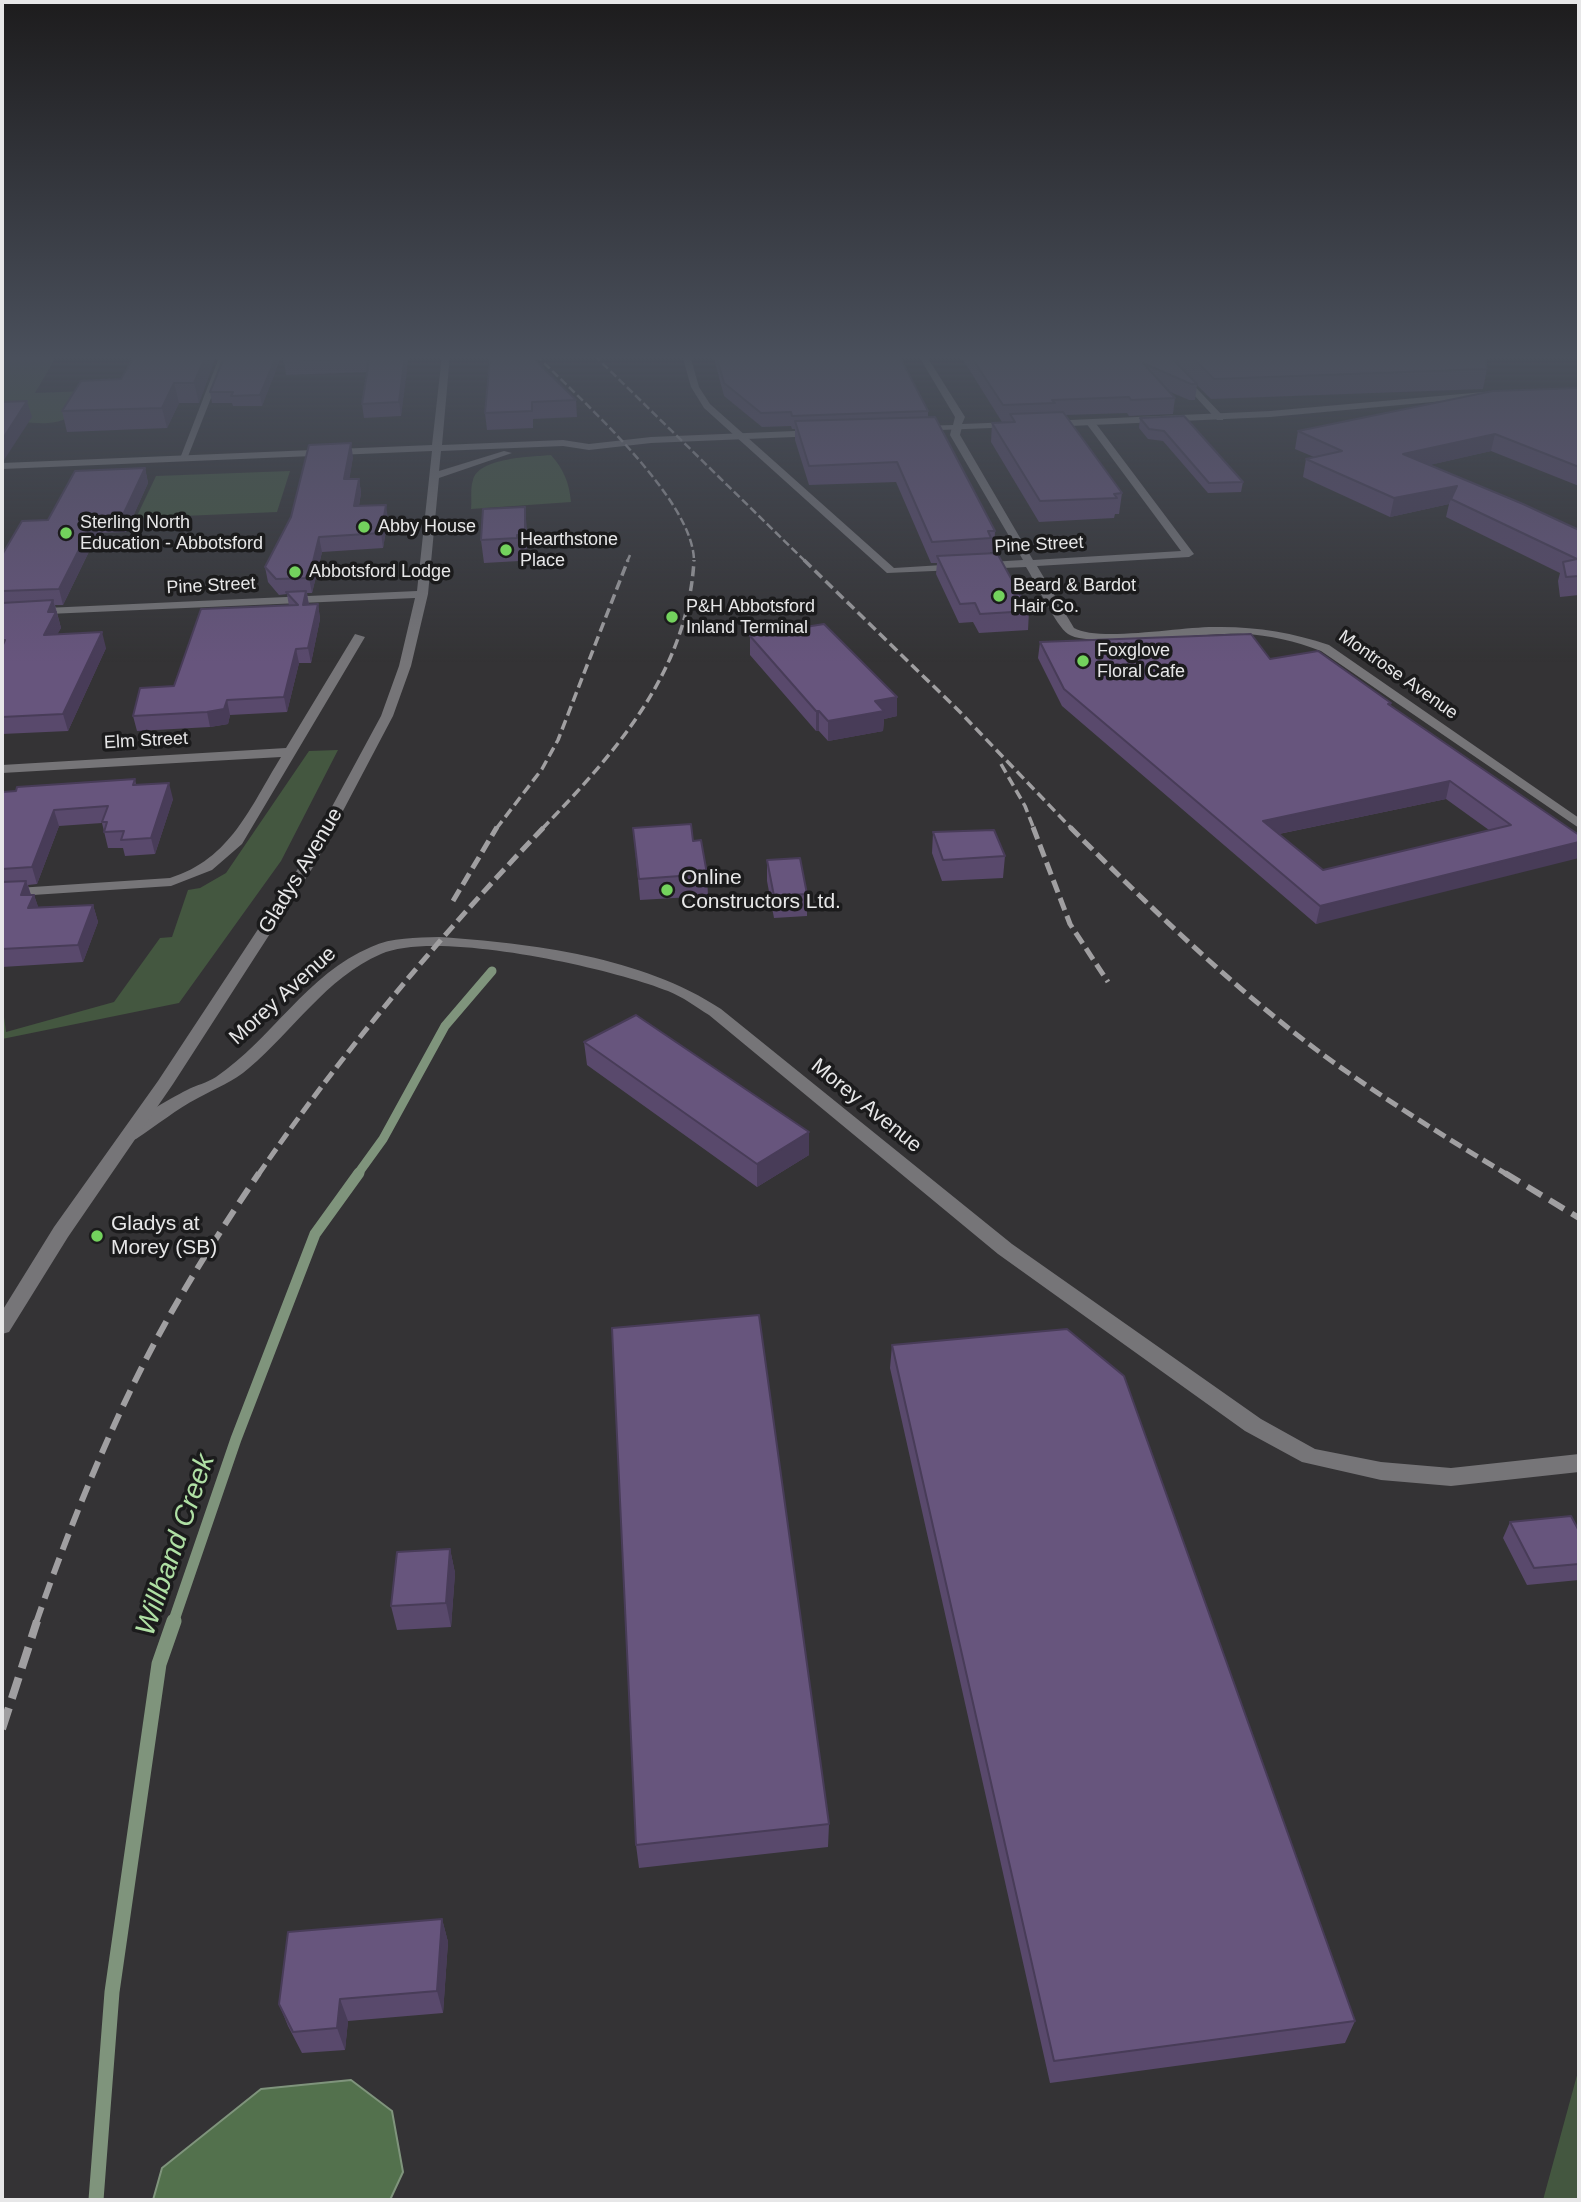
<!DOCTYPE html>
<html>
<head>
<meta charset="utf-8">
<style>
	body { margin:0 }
	#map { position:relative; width:1581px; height:2202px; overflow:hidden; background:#343335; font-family:Arial,sans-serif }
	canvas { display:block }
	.frame { position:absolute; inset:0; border:4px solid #e7e7e8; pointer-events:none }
</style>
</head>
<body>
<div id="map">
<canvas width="1581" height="2202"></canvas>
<div class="frame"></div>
</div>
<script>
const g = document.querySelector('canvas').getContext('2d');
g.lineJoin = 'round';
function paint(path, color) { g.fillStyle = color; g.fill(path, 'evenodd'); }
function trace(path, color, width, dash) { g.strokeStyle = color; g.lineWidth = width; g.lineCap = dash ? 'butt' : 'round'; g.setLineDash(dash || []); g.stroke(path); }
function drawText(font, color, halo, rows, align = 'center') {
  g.font = font + ' Arial,sans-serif'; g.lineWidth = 7; g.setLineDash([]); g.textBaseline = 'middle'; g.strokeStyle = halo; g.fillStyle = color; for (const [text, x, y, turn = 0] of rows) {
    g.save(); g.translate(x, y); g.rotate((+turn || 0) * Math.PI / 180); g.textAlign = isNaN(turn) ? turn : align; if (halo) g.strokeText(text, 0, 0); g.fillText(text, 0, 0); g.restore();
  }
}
paint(new Path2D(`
	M2 355 55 359 35 393 87 391C83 398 78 410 72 415 54 429 21 422 2 417Z
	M551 455C564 470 569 482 571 502L471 509C472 500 470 488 473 480 479 457 532 457 551 455Z
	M290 471 277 512 136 518 156 476Z
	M338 750 281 861 179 1003 2 1039V1017H4L6 1032 114 1002 160 938 172 937 188 890 200 888 226 873 309 751Z
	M1579 2068V2200H1543Z`), '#445740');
const water = new Path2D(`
	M351 2080 392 2111 403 2172 390 2200H153L162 2168 261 2089Z`);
paint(water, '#53714d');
trace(water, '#7f947c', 2);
trace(new Path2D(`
	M357 1175 383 1139 445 1026 492 971`), '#7f947c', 9);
trace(new Path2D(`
	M173 1623 236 1439 315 1234 359 1173`), '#7f947c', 11);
trace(new Path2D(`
	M96 2200 112 1992 159 1664 174 1621`), '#7f947c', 15);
paint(new Path2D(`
	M220 355H228L187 459 179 461Z
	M682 355H690L699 387 710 404 894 568 1023 560 950 435 952 427 957 424 962 427 960 435 1033 560 1181 551 1086 423 1094 421 1194 554 1189 557 1037 566 1074 628C1098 642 1180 627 1213 627 1253 626 1291 632 1329 645L1579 818V828L1321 651C1295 641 1270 635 1243 634 1208 632 1089 649 1068 634 1056 626 1035 581 1026 567L887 573 704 408 691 387Z
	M1157 355H1165L1223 416V420H1217Z
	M355 634 365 637 242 844 212 870 171 886 2 897V889L170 878C231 859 250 807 281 757L2 773V765L286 748Z
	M439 937C531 943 643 957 721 1009L1012 1244 1261 1419 1315 1449 1381 1462 1451 1468 1579 1454V1472L1451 1486 1381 1480 1302 1462 1245 1431 998 1254 709 1015C696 1007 683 997 668 991 611 968 436 929 381 954 326 978 293 1031 249 1068 233 1082 216 1088 198 1098 177 1109 157 1125 136 1139L130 1141 121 1135C132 1120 169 1099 187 1090 196 1085 207 1083 216 1077 272 1039 307 974 371 947 392 937 416 938 439 937Z`), '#767578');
paint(new Path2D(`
	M442 355H450L442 445 563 440 589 444 651 437 818 430 823 433 818 436 651 443 589 450 563 446 441 451 439 471 504 451 512 453 439 478 428 594 411 666 393 716 315 864 173 1084 68 1237 9 1332 2 1334V1311L54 1227 158 1081 301 864 381 716 399 666 415 598 2 616V610L417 591 432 451 2 469V463L432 445Z
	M918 355H926L965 417 962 424 1013 422 1018 425 1016 427 916 431V427L919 426 953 425 955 417Z
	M1495 391 1499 394 1498 396 1270 417 1048 427 1043 424 1048 421 1270 411Z`), '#767578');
trace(new Path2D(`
	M536 355C579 398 695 500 694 562
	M594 355 806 562
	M627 562 630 555`), '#a09fa1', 2.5, [8, 3.5]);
trace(new Path2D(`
	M804 560 960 712 1072 829
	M1001 764 1025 806 1034 829
	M496 829 542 769 558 740 628 560
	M542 829C616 752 688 671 694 560`), '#a09fa1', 3.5, [10, 5]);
trace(new Path2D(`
	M1033 827 1070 924 1108 982
	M1070 827C1153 910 1238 993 1333 1062 1389 1102 1448 1139 1508 1175
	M453 901 497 827
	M258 1175C343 1051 440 936 544 827`), '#a09fa1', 5, [13, 6]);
trace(new Path2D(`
	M1505 1173 1579 1218
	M36 1623C68 1531 109 1428 155 1342 186 1284 222 1228 259 1173`), '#a09fa1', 6, [17, 9]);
trace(new Path2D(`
	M2 1729 37 1621`), '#a09fa1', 8, [22, 10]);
paint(new Path2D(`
	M135 355H215V359L199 403H179L167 428 67 432 62 411 121 379Z
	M225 355H281V357L262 406H233L232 403H212L210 392Z
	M286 355H408L401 416 364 418 362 404 367 372 286 375 284 362Z
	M713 355H899L928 411V417L995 531 994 552H990V553L1029 611 1028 630 979 633 973 622 959 623 936 574 937 563H931L896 482 809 485 795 440V429H792L791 426 762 427 724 396Z
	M960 355H1169L1173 359V355H1485L1487 369 1483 389 1211 399 1197 385 1195 400H1189L1168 391 1175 398 1173 414 1129 416 1127 413 1066 415 1122 493 1119 514H1115L1114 518 1039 522 991 442 992 423 1010 421 1002 422Z
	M490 359 576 400 577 417 533 419V428L487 430 485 413Z
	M1579 388V486L1491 451 1429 465 1579 530V595L1560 597 1558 581 1560 573 1446 517 1449 504 1390 517 1303 477 1306 459 1314 457 1295 449 1298 431Z
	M1184 416 1243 482 1241 492 1208 493 1163 441 1148 439 1139 428 1140 418Z
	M353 457 349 479H359L361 493 359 506 388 519 383 548 322 552 312 593H307L309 605 318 604 320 619 311 663H299L287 712 230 715 228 724 210 727 137 731 133 716 289 606 287 594 279 595 268 582 265 567Z
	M145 468 148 483 126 532 98 533 63 605H55L61 628 57 634 106 648 68 731 2 734V555L48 520Z
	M527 530V558H519V561L484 563 481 540Z
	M750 636 897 716 884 719 883 731 828 741 819 731H816L750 655Z
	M1040 642 1270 659 1391 703 1390 706 1579 835 1316 924 1062 706 1038 658ZM1446 799 1489 830 1323 870 1279 834Z
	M135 779 136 785 173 799 155 854 125 856 123 848H108L102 823 59 826 37 884 28 885 31 895H34L38 907 93 905 98 922 83 962 2 967V792Z
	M633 828 693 841 707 874 708 896 640 900Z
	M933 832 1005 856 1003 878 942 881 932 853Z
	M767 860 807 894V916L774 918 767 881Z
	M584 1042 809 1132V1155L757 1187 587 1065Z
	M892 1345 1355 2021 1345 2043 1050 2083 890 1368Z
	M1510 1522 1579 1531V1580L1527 1585 1503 1538Z
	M450 1549 455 1573 451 1627 397 1630 391 1606Z
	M829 1824 828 1847 639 1868 636 1845Z
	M442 1919 448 1942 443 2013 348 2021 345 2050 302 2053 288 2026 279 2004Z`), '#59496c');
paint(new Path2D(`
	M206 355H215V359L199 403 194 383Z
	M277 355H281V357L262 406 260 395Z
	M366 355H371L367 372 365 358Z
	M405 355H408L409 356 401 416 399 402Z
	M174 383 179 403 167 428 162 408Z
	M27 401 32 417 4 460 2 461V440Z
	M1495 434 1491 451 1399 472 1403 454Z
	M351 443 353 457 347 494 344 479Z
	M145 468 148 483 126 532 122 517Z
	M359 479 361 493 356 521 354 506Z
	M1457 486 1449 504 1390 517 1394 498Z
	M386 505 388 519 383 548 381 533Z
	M525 507 527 530V558L525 535Z
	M95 518 98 533 63 605 59 589Z
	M319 537 322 552 312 593 309 578Z
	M306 591 309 605H303Z
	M53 600 61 628 48 651 44 635 48 612Z
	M318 604 320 619 311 663 308 648Z
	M102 632 106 648 68 731 63 714Z
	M296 649 299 663 287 712 284 697Z
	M897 697V716L884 719 883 731 828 741V721L875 701Z
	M227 700 230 715 228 724 210 727 207 712Z
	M816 711H819V731H816Z
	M1450 781 1446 799 1259 838 1263 821Z
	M169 783 173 799 155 854 151 838Z
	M54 810 59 826 37 884 32 867Z
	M1579 842V858L1316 924 1320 906Z
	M26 881 32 898 21 895Z
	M34 895 40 912 28 908Z
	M93 905 98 922 83 962 78 945Z
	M809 1132V1155L757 1187V1164Z
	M450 1549 455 1573 451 1627 446 1603Z
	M442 1919 448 1942 443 2013 437 1991Z
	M340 1999 348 2021 345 2050 337 2028Z`), '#483c58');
const building = new Path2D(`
	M135 355H206L194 383H174L162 408 62 411 81 381 121 379Z
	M225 355H277L260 395 231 396 233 392H210Z
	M286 355H366L365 358 284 362Z
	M370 355H405L399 402 362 404Z
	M716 355H899L928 411 792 416 791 412 761 413 724 383Z
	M970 355H1169L1197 384H1191L1143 363 1175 398 1131 400 1129 397 1052 400 1055 403 1003 405Z
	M1190 355H1485L1487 369 1214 379Z
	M533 358 576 400 532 402V411L485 413 490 359Z
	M1579 388V467L1495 434 1403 454 1523 504 1579 530V576L1566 577 1563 562 1577 559 1451 499 1457 486 1394 498 1306 459 1342 451 1298 431 1493 391Z
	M27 401 2 440V402Z
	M1063 412 1122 493 1114 494 1117 498 1040 501 992 423 1015 422 1010 414Z
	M1184 416 1243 482 1209 483 1164 431 1149 429 1140 418Z
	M935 417 995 531H988L991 538 932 542 897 462 809 466 795 421Z
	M351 443 344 479H359L354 506 386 505 381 533 319 537 309 578 276 579 265 567 291 517 309 445Z
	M145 468 122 517 95 518 59 589 2 591V555L22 521 48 520 75 471Z
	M525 507V535H517V538L481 540 483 509Z
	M997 553 1029 611 980 614 975 603 960 604 937 556Z
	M306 591 303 605 318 604 308 648 296 649 284 697 227 700 224 709 207 712 133 716 140 688 174 686 201 609 298 605 286 592Z
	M53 600 48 612H56L44 635 102 632 63 714 2 717V647L5 640H2V603Z
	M824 624 897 697 875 701 884 711 828 721 819 711H816L750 636Z
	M1251 634 1270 659 1318 651 1391 703 1388 704 1579 835V842L1320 906 1064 689 1040 642ZM1450 781 1511 825 1323 870 1263 821Z
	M135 779 133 785 169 783 151 838 121 840 124 831 104 832 107 822H102L108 806 54 810 32 867 2 869V792L16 791 17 787Z
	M691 824 693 841 701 840 707 874 639 879 633 828Z
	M994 830 1005 856 943 860 933 832Z
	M800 858 807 894 774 896 767 860Z
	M26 881 21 895H34L28 908 93 905 78 945 2 949V882Z
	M636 1015 809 1132 757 1164 584 1042Z
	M759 1315 829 1824 636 1845 612 1328Z
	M1067 1329 1124 1376 1355 2021 1054 2061 892 1345Z
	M1571 1516 1579 1531V1564L1534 1568 1510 1522Z
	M450 1549 446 1603 391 1606 397 1552Z
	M442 1919 437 1991 340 1999 337 2028 293 2032 279 2004 288 1932Z`);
paint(building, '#67557d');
trace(building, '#483c58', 2);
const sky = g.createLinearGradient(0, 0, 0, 663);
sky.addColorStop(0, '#1d1c1d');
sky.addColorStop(0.54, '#4a505c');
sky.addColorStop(1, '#4a505c00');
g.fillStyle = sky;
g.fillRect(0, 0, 1581, 663);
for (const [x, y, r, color] of [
	[364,527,7,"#73d25d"],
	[66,533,7,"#73d25d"],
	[506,550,7,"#73d25d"],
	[295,572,7,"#73d25d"],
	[999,596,7,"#73d25d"],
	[672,617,7,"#73d25d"],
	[1083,661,7,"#73d25d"],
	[667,890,7,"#73d25d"],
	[97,1236,7,"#73d25d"]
]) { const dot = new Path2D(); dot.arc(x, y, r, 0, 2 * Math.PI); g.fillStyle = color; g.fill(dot); trace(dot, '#1b1b1c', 2.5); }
drawText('18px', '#e7e7e8', '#1b1b1c', [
	["Sterling North",80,523],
	["Education - Abbotsford",80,544],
	["Abby House",378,527],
	["Hearthstone",520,540],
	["Place",520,561],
	["Abbotsford Lodge",309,572],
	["Beard & Bardot",1013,586],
	["Hair Co.",1013,607],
	["P&H Abbotsford",686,607],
	["Inland Terminal",686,628],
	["Foxglove",1097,651],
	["Floral Cafe",1097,672]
], 'left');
drawText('18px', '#e7e7e8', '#1b1b1c', [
	["Pine Street",1039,545,-3],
	["Pine Street",211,586,-3],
	["Montrose Avenue",1398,675,35],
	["Elm Street",146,741,-3]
]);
drawText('21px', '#e7e7e8', '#1b1b1c', [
	["Gladys Avenue",301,871,-59],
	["Morey Avenue",283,996,-42],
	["Morey Avenue",866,1106,39]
]);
drawText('21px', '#e7e7e8', '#1b1b1c', [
	["Online",681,878],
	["Constructors Ltd.",681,902],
	["Gladys at",111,1224],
	["Morey (SB)",111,1248]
], 'left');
drawText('italic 28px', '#afe0a4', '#1b1b1c', [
	["Willband Creek",176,1545,-71]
]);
</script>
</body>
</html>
